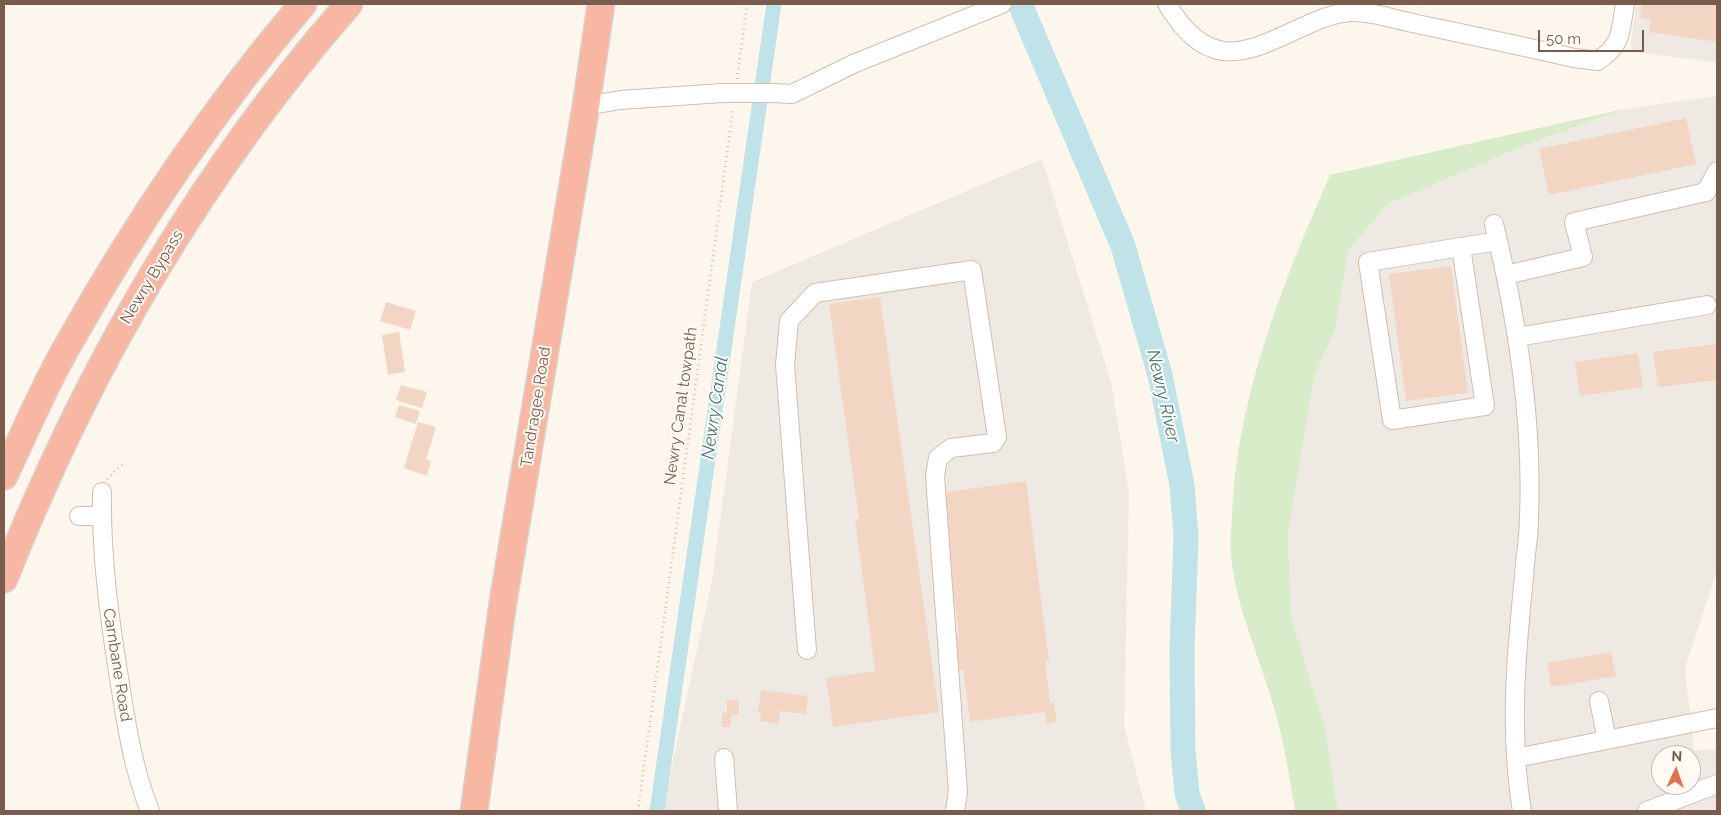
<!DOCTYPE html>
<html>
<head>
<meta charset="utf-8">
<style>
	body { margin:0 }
	#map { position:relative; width:1721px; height:815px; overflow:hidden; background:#fdf6ec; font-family:Raleway,sans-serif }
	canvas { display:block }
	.frame { position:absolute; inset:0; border:5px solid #7a5c4d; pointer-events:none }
	.north { position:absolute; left:1651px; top:745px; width:50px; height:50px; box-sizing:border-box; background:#fffaf3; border:1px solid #cabbb1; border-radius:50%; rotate:3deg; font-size:14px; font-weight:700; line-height:20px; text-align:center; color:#7a5c4d }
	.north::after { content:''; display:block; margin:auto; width:18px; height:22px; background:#e76f51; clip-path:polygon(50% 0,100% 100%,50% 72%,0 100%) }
	.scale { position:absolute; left:1538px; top:30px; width:106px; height:22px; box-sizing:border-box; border:2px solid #7a5c4d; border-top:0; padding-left:6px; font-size:15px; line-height:18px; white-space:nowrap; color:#7a5c4d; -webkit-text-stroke:4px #fffaf3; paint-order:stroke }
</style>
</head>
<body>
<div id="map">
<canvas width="1721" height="815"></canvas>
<div class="frame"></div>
<div class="north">N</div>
<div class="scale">50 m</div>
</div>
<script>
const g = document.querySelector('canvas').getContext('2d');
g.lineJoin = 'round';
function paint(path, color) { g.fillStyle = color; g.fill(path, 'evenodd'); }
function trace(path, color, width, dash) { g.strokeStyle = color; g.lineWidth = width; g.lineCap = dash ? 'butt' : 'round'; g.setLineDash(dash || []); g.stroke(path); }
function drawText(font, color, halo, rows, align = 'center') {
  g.font = font + ' Raleway,sans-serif'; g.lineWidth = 4; g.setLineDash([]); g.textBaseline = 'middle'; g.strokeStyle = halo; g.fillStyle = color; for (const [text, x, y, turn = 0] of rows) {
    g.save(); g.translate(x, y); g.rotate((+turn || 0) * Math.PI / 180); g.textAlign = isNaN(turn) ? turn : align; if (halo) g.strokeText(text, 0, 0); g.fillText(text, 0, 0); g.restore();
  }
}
paint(new Path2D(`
	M1636 4H1717V63L1630 51Z
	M1717 96V571L1685 668 1694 750 1717 749V811H1338L1325 728 1291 617 1288 534 1314 378 1335 329 1348 251 1388 204 1526 145 1624 109ZM1661 755H1691V785H1661Z
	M1042 159 1111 382 1129 492 1124 725 1146 811H664L671 770 712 580 752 282Z`), '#efe9e4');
paint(new Path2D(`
	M1624 109 1526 145 1388 204 1348 251 1335 329 1314 378 1288 534 1291 617 1325 728 1338 811H1295C1290 778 1284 744 1275 711 1261 660 1236 609 1231 555 1229 542 1232 527 1232 514 1237 396 1283 282 1330 175Z`), '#d8ecc9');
trace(new Path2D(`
	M657 811 774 4`), '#bfe3e8', 15);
trace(new Path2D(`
	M1020 4 1123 246 1160 375 1182 485 1186 536 1182 651 1183 751 1187 793 1193 811`), '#bfe3e8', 25);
paint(new Path2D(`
	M1642 4H1717V42L1649 32 1651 20 1640 18Z
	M1686 118 1696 164 1549 195 1539 149Z
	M1451 266 1468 393 1406 401 1389 274Z
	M880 297 939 712 833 727 826 678 875 671 855 519H859L829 304Z
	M386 302 416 311 410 330 380 321Z
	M399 332 405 372 388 375 382 335Z
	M1717 344V380L1658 387 1653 352Z
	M1638 353 1643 387 1580 396 1575 362Z
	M401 385 427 392 422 408 396 400Z
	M399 405 420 411 416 424 395 417Z
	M418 422 436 427 426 460 431 461 427 476 404 468Z
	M1026 481 1049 661H1045L1050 703 1054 702 1057 722 1047 724 1045 712 970 722 963 669 956 670 951 636 959 635 940 493Z
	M1611 652 1616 676 1551 687 1547 663Z
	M761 690 808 696 806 714 780 711 778 724 760 721 761 713H758Z
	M727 700H739V715H731L730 727H722V713H727Z`), '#f3d5c3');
const minor = new Path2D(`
	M1167 4C1180 25 1197 47 1223 51 1263 56 1309 15 1350 12 1372 11 1396 20 1417 24 1469 35 1522 46 1574 58L1598 61C1623 43 1620 32 1625 4
	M773 93 792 94 853 64 1002 4
	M586 106 620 100 722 93
	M1494 224C1517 320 1533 418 1529 517 1529 537 1525 557 1524 577 1516 655 1509 733 1522 811
	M1461 247 1485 406 1392 420 1368 262 1498 241
	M1506 275 1583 257 1574 222 1706 192 1717 171
	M1517 337 1707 305
	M102 492C101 555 109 616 119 678 126 723 133 769 150 811
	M79 516H101
	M807 650 785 365 789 321 815 293 972 270 997 437 993 443 951 448 938 458 935 476 958 792 955 811
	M1599 701 1607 740
	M724 758 728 811
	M1516 758 1717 718
	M1647 811 1717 784`);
const highway = new Path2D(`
	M4 476C25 432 44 386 69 343 136 224 214 108 303 4
	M4 579C87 369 200 174 349 4
	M474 811 503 602 586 106 601 4`);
trace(minor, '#d1beb0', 20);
trace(highway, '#dad1cd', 29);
trace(new Path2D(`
	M737 79 747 4
	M107 479 125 462
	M638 811 733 109`), '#d9b8a5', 2.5, [1, 4]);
trace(minor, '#fff', 18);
trace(highway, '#f7b7a3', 26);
const minorBridge = new Path2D(`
	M722 93H773`);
trace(minorBridge, '#d1beb0', 20, []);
trace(minorBridge, '#fff', 18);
drawText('16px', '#7a5c4d', '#fffaf3', [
	["Newry Bypass",152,277,-59],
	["Newry Canal towpath",681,406,-82],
	["Tandragee Road",536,407,-81],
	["Carnbane Road",117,665,81]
]);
drawText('italic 18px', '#437c86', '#fffaf3', [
	["Newry River",1163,396,77],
	["Newry Canal",715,408,-82]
]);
</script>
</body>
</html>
